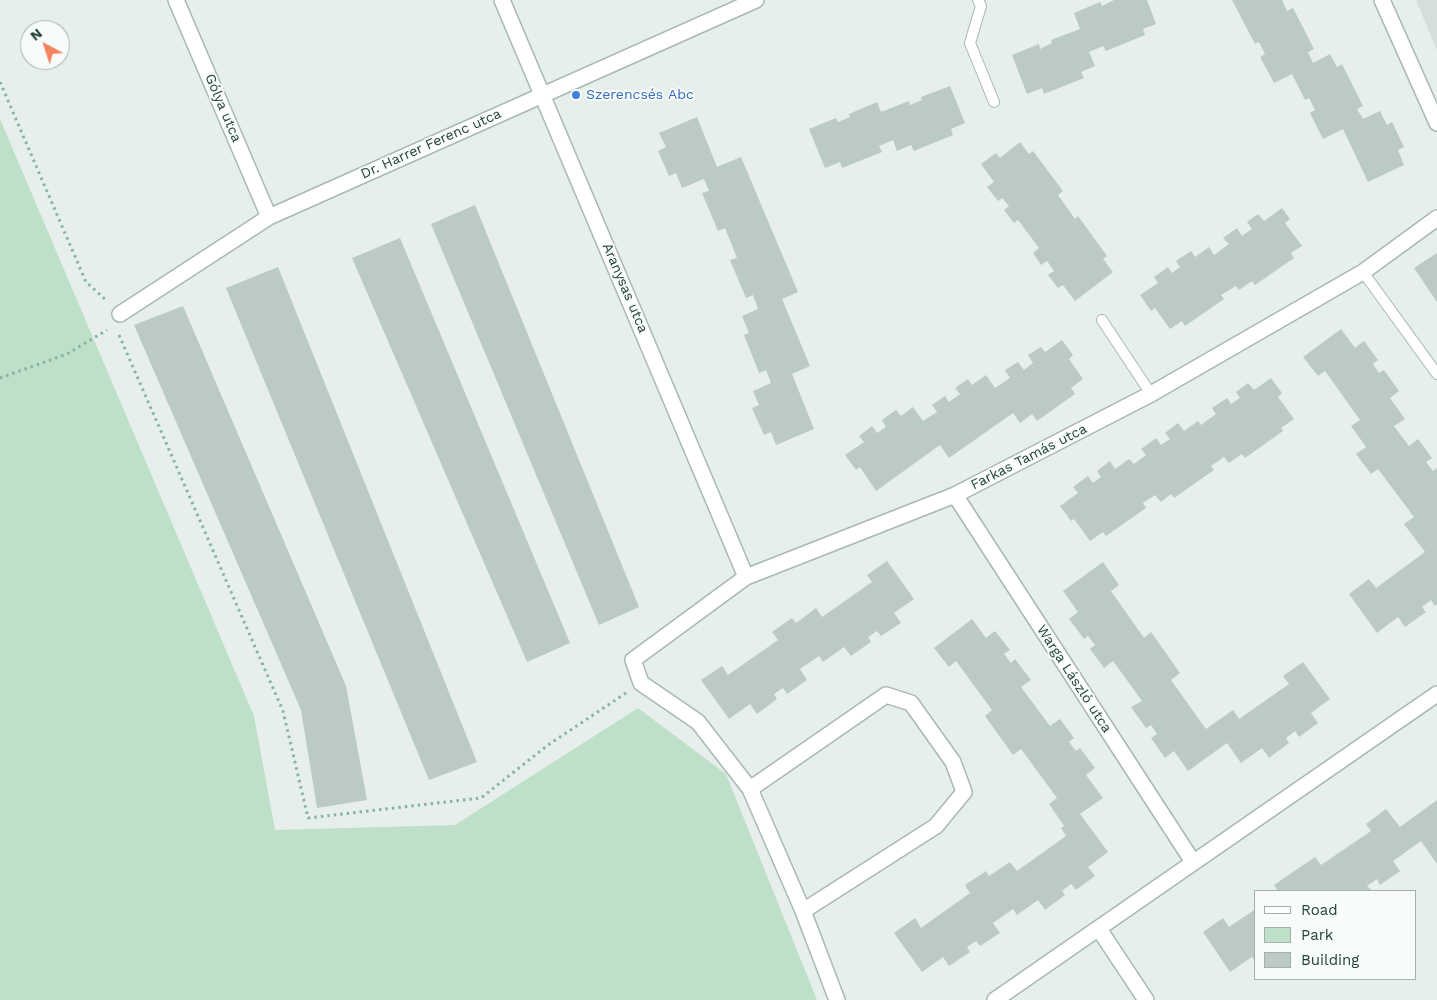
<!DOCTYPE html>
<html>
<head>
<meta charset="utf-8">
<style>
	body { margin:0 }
	#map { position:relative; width:1437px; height:1000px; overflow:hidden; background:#e6efeb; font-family:"Work Sans",sans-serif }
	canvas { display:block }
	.legend { position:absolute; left:1254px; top:890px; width:162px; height:90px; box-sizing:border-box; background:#f7fbf9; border:1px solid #a3b1ad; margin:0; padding:6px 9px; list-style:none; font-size:15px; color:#24423a }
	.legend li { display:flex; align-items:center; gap:10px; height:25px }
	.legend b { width:25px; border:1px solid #a3b1ad }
	.north { position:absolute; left:20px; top:20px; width:50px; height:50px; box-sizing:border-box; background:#f7fbf9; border:1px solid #a3b1ad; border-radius:50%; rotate:320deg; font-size:14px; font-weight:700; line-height:20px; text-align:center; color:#24423a }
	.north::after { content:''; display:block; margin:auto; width:18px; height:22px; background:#f4845f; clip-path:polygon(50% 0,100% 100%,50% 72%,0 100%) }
</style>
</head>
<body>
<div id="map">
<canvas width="1437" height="1000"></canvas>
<ul class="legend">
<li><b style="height:6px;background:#fff"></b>Road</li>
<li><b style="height:14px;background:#bfe0c8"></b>Park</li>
<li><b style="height:14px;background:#bbcac4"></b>Building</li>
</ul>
<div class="north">N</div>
</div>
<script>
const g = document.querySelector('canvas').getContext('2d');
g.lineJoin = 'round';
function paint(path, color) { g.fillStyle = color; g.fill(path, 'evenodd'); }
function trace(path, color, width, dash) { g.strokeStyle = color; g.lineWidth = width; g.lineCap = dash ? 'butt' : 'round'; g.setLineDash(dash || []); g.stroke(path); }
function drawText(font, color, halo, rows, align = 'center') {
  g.font = font + ' "Work Sans",sans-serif'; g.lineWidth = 4; g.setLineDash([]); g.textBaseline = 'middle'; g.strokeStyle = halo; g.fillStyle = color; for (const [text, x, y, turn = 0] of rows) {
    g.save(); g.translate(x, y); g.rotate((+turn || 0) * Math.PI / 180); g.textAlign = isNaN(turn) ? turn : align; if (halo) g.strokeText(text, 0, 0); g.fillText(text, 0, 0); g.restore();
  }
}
paint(new Path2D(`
	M1416 0H1437V49L1436 48Z`), '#d4dfda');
paint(new Path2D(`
	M0 119 254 716 275 830 455 825 638 708 726 774 817 1000H0Z`), '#bfe0c8');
paint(new Path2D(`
	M1114 0H1147L1156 24 1143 29 1145 35 1106 51 1103 46 1089 52 1095 66 1081 72 1084 78 1044 94 1042 88 1027 94 1012 55 1039 44 1040 49 1052 43 1051 40 1080 29 1074 13 1100 2 1102 6Z
	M1232 0H1282L1287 11 1293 8 1314 49 1308 52 1313 63 1330 54 1337 67 1342 64 1363 106 1357 109 1363 119 1380 111 1387 125 1392 122 1404 147 1398 150 1404 165 1368 182 1343 129 1323 139 1310 113 1315 110 1309 98 1305 100 1292 74 1274 83 1260 57 1265 54 1259 42 1255 44Z
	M950 86 965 123 951 129 953 135 914 151 911 145 897 151 893 140 879 146 882 152 842 168 840 162 825 168 809 129 836 118 838 122 850 117 849 114 877 102 881 112 909 101 910 105 922 100 921 97Z
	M697 117 717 167 741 157 798 292 782 299 810 366 792 374 814 429 776 445 771 432 764 435 752 408 759 405 753 391 771 383 766 370 759 373 744 335 749 333 742 316 758 309 753 295 746 298 730 260 737 258 725 228 718 231 702 193 709 191 704 179 682 188 676 173 669 176 658 151 666 147 659 133Z
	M1020 142 1029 154 1033 151 1063 191 1058 195 1075 219 1078 216 1107 256 1103 259 1113 272 1075 301 1063 285 1058 288 1048 275 1054 271 1047 261 1041 265 1033 253 1039 248 1018 220 1014 223 1004 210 1009 206 1002 198 998 201 987 187 994 182 981 164 996 153 1000 158Z
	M475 205 639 607 599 625 431 224Z
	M1282 208 1290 219 1285 223 1302 246 1291 253 1294 258 1255 285 1252 281 1239 290 1236 286 1221 295 1224 299 1185 326 1182 321 1170 329 1155 308 1151 311 1140 295 1158 283 1154 277 1168 267 1172 273 1180 267 1176 261 1191 251 1195 257 1209 247 1214 255 1229 244 1223 238 1237 228 1242 236 1252 229 1247 222 1258 214 1264 221Z
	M400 238 570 643 527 662 352 258Z
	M1437 253V302L1414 268Z
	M278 267 477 762 429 780 226 288Z
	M183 306 346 686 367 800 317 808 301 710 134 325Z
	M1341 329 1355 348 1364 341 1378 360 1373 364 1379 373 1384 370 1399 391 1390 398 1405 419 1394 426 1409 446 1418 439 1432 458 1426 462 1433 471 1437 468V604L1435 606 1431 600 1422 607 1426 612 1405 627 1398 617 1377 633 1349 594 1369 579 1376 588 1425 552 1404 524 1414 517 1378 469 1371 474 1356 454 1366 447 1351 426 1360 420 1325 371 1318 376 1303 357Z
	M1062 340 1073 355 1069 359 1083 379 1071 388 1075 394 1037 421 1032 414 1020 423 1013 413 949 458 940 445 876 491 860 467 856 470 845 455 864 442 859 436 872 426 877 433 886 427 882 420 896 410 901 416 913 407 923 421 937 412 932 405 945 396 949 402 960 394 955 388 968 379 972 385 986 375 995 388 1010 378 1005 370 1018 362 1024 370 1033 363 1028 355 1041 347 1045 352Z
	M1271 378 1282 393 1278 397 1294 419 1281 428 1283 431 1245 458 1242 454 1229 463 1224 457 1211 466 1214 470 1174 498 1171 494 1161 502 1155 495 1143 503 1146 508 1106 536 1103 532 1090 541 1074 519 1071 521 1060 506 1078 493 1073 487 1088 476 1093 483 1101 477 1097 471 1110 461 1115 469 1129 459 1134 464 1146 455 1141 449 1156 438 1161 445 1170 439 1165 433 1178 423 1184 431 1198 421 1201 425 1216 414 1212 408 1227 398 1231 404 1240 398 1236 392 1248 383 1254 390Z
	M887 561 914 599 894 613 901 623 881 636 877 631 868 637 871 642 851 656 844 647 823 662 819 656 800 669 807 680 787 694 783 688 774 694 777 699 757 714 750 704 729 719 701 680 722 666 728 675 778 640 772 632 792 618 796 623 816 608 822 617 872 582 867 575Z
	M1103 562 1119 585 1111 591 1144 638 1151 632 1180 673 1171 680 1206 729 1233 710 1239 719 1289 684 1283 676 1303 662 1330 699 1311 713 1318 723 1299 737 1295 731 1286 738 1289 743 1269 758 1262 748 1241 763 1227 743 1188 771 1174 751 1165 758 1151 738 1157 734 1151 725 1146 728 1131 707 1142 701 1113 661 1104 668 1090 649 1095 645 1088 636 1084 639 1069 619 1078 612 1063 591Z
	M972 619 986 638 995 631 1010 650 1004 654 1011 663 1015 659 1031 680 1021 687 1050 726 1060 719 1074 738 1069 742 1076 751 1080 748 1095 768 1086 775 1103 798 1080 814 1108 852 1088 867 1095 876 1076 890 1071 884 1062 891 1065 895 1045 910 1038 900 1017 915 1013 909 993 923 1000 933 980 946 976 941 967 947 970 952 949 966 943 957 922 972 894 933 915 918 921 928 970 893 965 885 986 871 989 876 1010 862 1017 871 1066 836 1061 828 1064 826 1049 804 1057 798 1021 749 1013 755 985 716 992 710 956 661 949 667 934 648Z
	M1437 800V864L1421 841 1393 861 1400 871 1380 885 1377 879 1367 886 1371 890 1369 891H1278L1274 885 1315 857 1321 865 1371 831 1366 824 1386 809 1400 827Z
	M1256 909V963L1252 957 1230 972 1203 932 1223 918 1229 927Z`), '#bbcac4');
const lane = new Path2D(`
	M978 0 981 6 970 43 994 102
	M1363 272 1437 374
	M1102 320 1151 394`);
const street = new Path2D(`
	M176 0 269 217
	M502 0 746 577
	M1382 0 1437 123
	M120 314 269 217 756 0
	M955 495 1193 862
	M750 789 886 695 911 703 953 762 964 792 936 826 803 911
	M1099 929 1146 1000
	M837 1000 803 911 750 789 698 722 641 683 633 660 746 577 955 495 1151 394 1363 272 1437 218
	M995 1000 1437 694`);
trace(lane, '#a8b8b2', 12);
trace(street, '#a8b8b2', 18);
trace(new Path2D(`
	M0 82 86 282 106 300
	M119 335 283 711 308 818 481 798 548 745 626 693
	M0 378 67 354 107 330`), '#86b3a5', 3, [2.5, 4]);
trace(lane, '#fff', 10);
trace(street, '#fff', 15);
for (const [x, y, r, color] of [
	[576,95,5,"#3f7fe0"]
]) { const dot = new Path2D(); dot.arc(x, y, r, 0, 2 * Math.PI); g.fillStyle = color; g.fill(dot); trace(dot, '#f7fbf9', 2); }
drawText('14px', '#366cbe', '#f7fbf9', [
	["Szerencsés Abc",586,95]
], 'left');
drawText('14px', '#24423a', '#f7fbf9', [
	["Gólya utca",223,108,67],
	["Dr. Harrer Ferenc utca",431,144,-24],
	["Aranysas utca",625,288,67],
	["Farkas Tamás utca",1029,457,-27],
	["Warga László utca",1074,679,57]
]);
</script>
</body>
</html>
